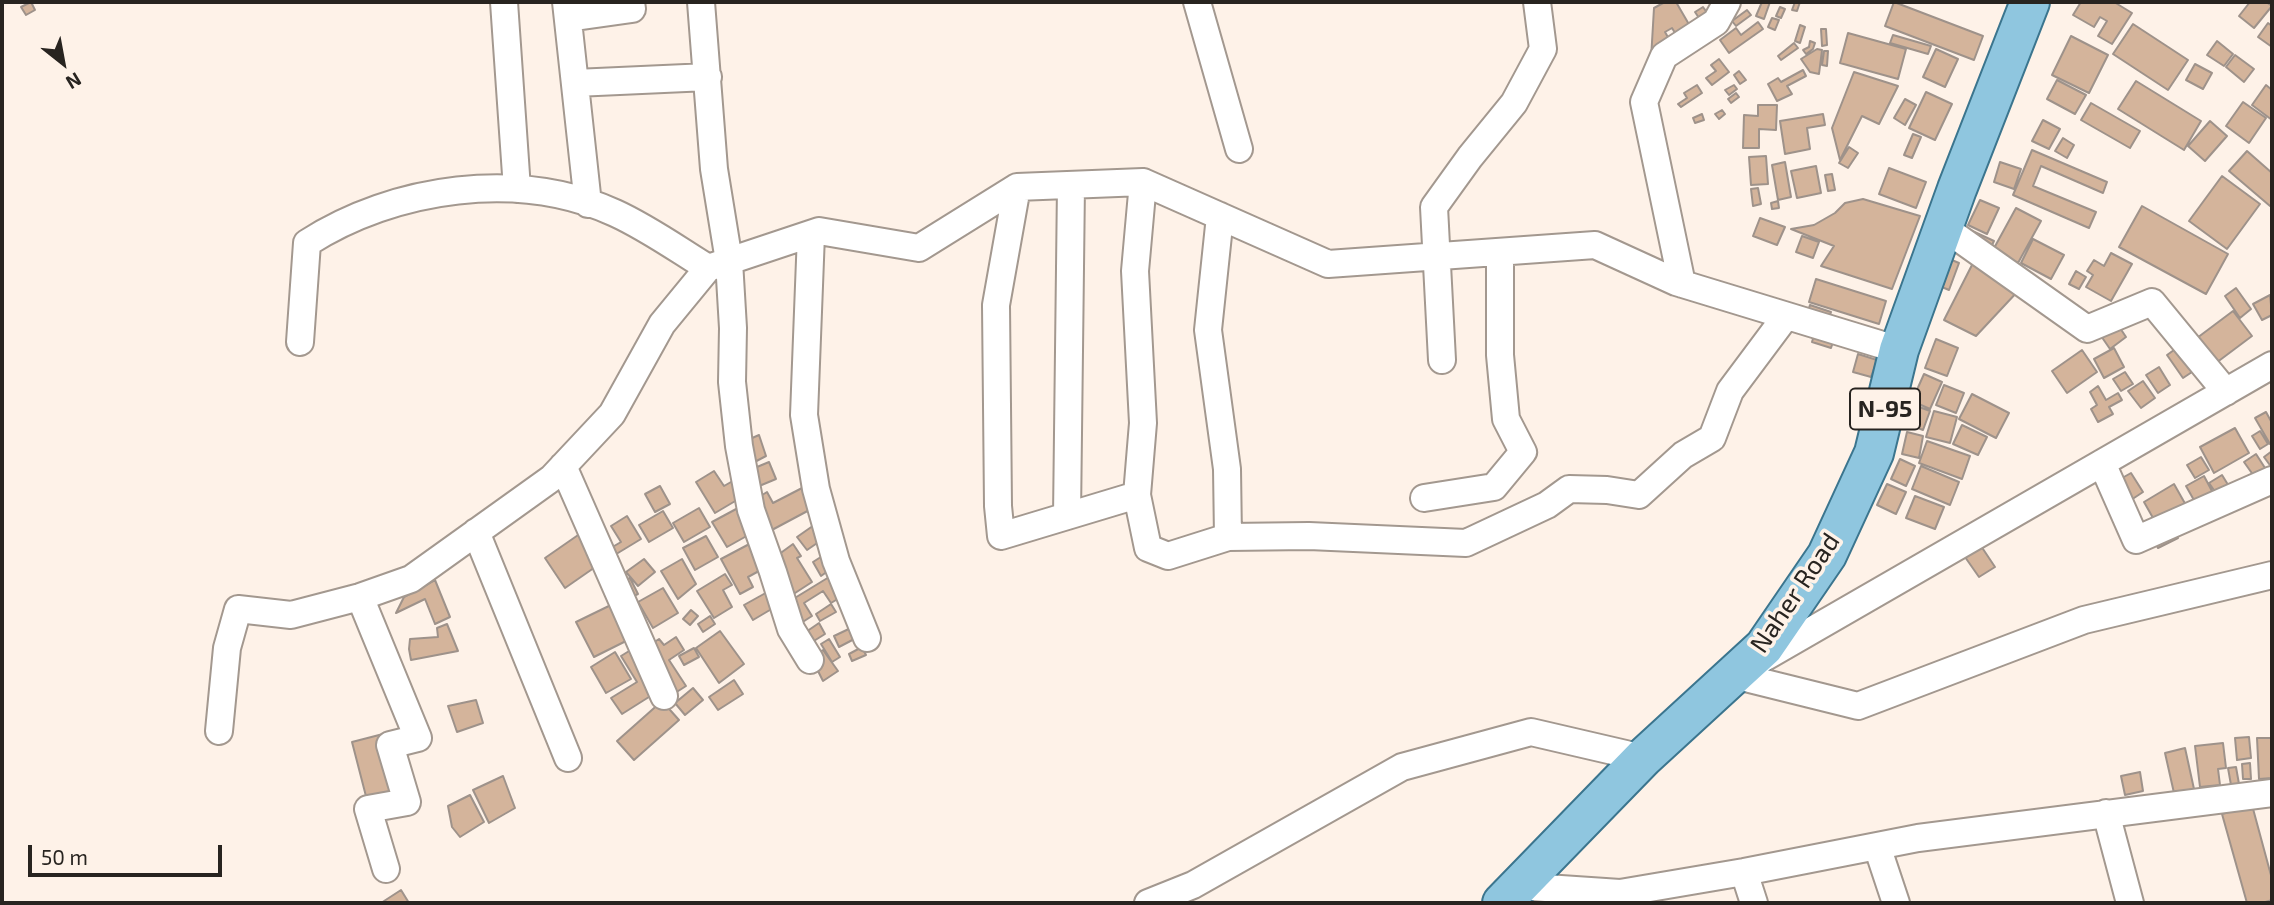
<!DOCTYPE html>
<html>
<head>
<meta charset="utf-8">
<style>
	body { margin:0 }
	#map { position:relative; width:2274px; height:905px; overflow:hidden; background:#fef2e8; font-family:"Exo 2",sans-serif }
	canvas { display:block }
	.frame { position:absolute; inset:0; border:4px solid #282420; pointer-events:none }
	.north { position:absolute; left:28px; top:28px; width:70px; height:70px; -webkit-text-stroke:5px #fef2e8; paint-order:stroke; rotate:149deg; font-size:19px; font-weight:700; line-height:28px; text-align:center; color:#282420 }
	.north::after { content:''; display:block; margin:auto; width:24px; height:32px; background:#282420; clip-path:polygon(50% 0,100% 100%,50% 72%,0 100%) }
	.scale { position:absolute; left:28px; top:845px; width:194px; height:32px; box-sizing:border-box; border:4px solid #282420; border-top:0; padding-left:9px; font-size:21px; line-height:24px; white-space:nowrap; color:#282420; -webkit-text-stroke:5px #fef2e8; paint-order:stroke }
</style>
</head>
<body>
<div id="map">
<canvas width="2274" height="905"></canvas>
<div class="frame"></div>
<div class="north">N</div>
<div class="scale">50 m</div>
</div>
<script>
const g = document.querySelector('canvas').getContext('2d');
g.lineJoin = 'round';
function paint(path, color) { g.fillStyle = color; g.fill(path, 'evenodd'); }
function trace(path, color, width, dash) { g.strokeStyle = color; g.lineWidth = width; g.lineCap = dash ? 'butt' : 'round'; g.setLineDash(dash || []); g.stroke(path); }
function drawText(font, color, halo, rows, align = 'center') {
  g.font = font + ' "Exo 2",sans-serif'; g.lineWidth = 7; g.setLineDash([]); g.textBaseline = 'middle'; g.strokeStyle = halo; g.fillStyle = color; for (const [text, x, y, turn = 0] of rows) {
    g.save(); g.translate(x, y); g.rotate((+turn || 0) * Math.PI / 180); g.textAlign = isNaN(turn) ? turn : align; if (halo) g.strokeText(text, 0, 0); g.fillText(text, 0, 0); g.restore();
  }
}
const building = new Path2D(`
	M31 2 35 10 26 15 21 7Z
	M1665 2H1676L1694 33 1680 41 1672 28 1665 32 1673 46 1651 59 1654 8Z
	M1762 2H1770L1764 19 1756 16Z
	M1795 2H1800L1797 11 1792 10Z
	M1894 2 1983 36 1974 60 1885 26Z
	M2081 2H2114L2132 13 2112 44 2098 36 2107 21 2100 17 2094 27 2073 15Z
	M2250 2H2266L2272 6 2254 28 2239 16Z
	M1703 7 1708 14 1699 18 1695 12Z
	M1780 7 1785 9 1781 18 1776 16Z
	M1747 10 1751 15 1736 26 1732 21Z
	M1772 18 1779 20 1775 30 1768 27Z
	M1758 22 1763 29 1729 53 1720 40 1736 28 1741 35Z
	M2268 23 2272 26V47L2258 37Z
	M2133 24 2188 60 2168 90 2113 54Z
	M1800 25 1805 27 1800 43 1795 41Z
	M1821 29H1826L1827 45 1822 46Z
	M1848 33 1906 49 1898 79 1840 63Z
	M1893 35 1931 46 1928 54 1890 43Z
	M2071 36 2108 55 2089 93 2052 75Z
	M1810 41 1815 43 1813 49 1806 54 1803 50 1809 47Z
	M2217 41 2233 54 2224 66 2207 55Z
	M1794 43 1798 48 1781 60 1778 56Z
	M1817 49 1822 50 1819 74 1810 72 1801 59Z
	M1936 49 1958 59 1945 87 1923 77Z
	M1824 51H1828L1827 66 1822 65Z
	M2235 55 2254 69 2244 82 2226 67Z
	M1719 59 1729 72 1712 85 1706 78 1716 71 1711 65Z
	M2195 64 2212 73 2203 89 2186 80Z
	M1803 70 1806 76 1787 86 1792 94 1777 101 1768 84 1778 78 1781 82Z
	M1739 71 1746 80 1740 84 1734 75Z
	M1854 72 1898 86 1879 124 1862 116 1840 160 1832 128Z
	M2057 80 2086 95 2075 114 2047 99Z
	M2136 81 2201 121 2184 150 2118 109Z
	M1697 85 1702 93 1681 107 1678 104 1687 98 1684 93Z
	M1734 85 1737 89 1729 95 1725 90Z
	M2266 85 2272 90V120L2252 105Z
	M1926 92 1952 104 1935 140 1909 128Z
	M1736 93 1739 97 1731 103 1728 99Z
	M1905 99 1916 105 1905 125 1894 118Z
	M2243 102 2266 118 2249 143 2226 126Z
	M2091 103 2140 131 2130 148 2081 120Z
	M1758 105H1777L1776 130 1759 129V148H1743L1744 115 1758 116Z
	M1722 110 1725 114 1719 119 1715 114Z
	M1702 114 1704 120 1695 123 1693 118Z
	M1823 114 1825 125 1807 128 1810 149 1785 154 1780 121Z
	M2043 120 2060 129 2049 149 2032 141Z
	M2210 121 2227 136 2205 161 2188 146Z
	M1913 134 1921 137 1912 158 1904 155Z
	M2063 138 2074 145 2067 158 2055 151Z
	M1849 147 1858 153 1848 168 1839 163Z
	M2032 150 2107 182 2103 193 2041 166 2033 186 2096 212 2089 228 2013 195Z
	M2247 151 2272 173V203L2270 206 2229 171Z
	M1766 156 1768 184 1751 185 1749 157Z
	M1785 162 1791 197 1778 200 1772 165Z
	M2000 162 2021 169 2014 189 1994 182Z
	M1816 166 1821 193 1797 198 1791 171Z
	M1889 168 1926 182 1916 208 1879 194Z
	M1832 174 1835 190 1828 191 1825 175Z
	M2222 176 2260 204 2227 249 2189 221Z
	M1758 188 1761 204 1753 206 1751 189Z
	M1863 199 1920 216 1892 289 1821 266 1834 246 1791 229 1814 225 1835 213 1845 203Z
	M1980 200 1999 208 1987 234 1968 225Z
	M1778 201 1779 208 1772 209 1771 203Z
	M2142 206 2228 254 2206 294 2119 247Z
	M2016 208 2041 221 2018 263 1993 250Z
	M1760 218 1785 227 1777 245 1753 236Z
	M1968 229 1994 241 1989 251 1964 239Z
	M1802 236 1819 242 1813 258 1796 252Z
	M2033 239 2064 255 2051 279 2021 263Z
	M2111 253 2132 264 2111 301 2086 287 2093 275 2087 271 2094 260 2104 266Z
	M1947 258 1959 263 1949 290 1937 285Z
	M1973 263 2019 290 1976 336 1944 320Z
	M2076 271 2086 277 2079 289 2069 284Z
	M1816 279 1886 301 1879 324 1809 302Z
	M2236 288 2251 309 2240 318 2225 296Z
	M2270 295 2272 315 2262 320 2253 304Z
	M1810 305 1831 312 1829 318 1808 311Z
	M2233 311 2252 336 2216 363 2197 338Z
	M1819 318 1839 324 1831 348 1812 342Z
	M2116 322 2126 337 2110 349 2099 333Z
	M1936 339 1958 348 1947 376 1925 368Z
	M2181 345 2198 368 2183 378 2167 355Z
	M2114 348 2124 367 2104 378 2094 359Z
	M2082 350 2097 372 2067 393 2052 371Z
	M1858 354 1877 360 1871 377 1853 372Z
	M2159 367 2170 385 2158 393 2146 375Z
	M2125 372 2133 384 2121 391 2113 379Z
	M1924 374 1942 382 1930 409 1912 401Z
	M2143 381 2155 398 2141 408 2128 391Z
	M1944 385 1964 393 1956 413 1936 405Z
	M2098 386 2106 400 2118 393 2122 400 2109 407 2113 414 2098 422 2091 409 2097 405 2090 392Z
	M1972 394 2009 413 1996 438 1959 419Z
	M1914 405 1930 411 1923 430 1907 424Z
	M1934 411 1957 417 1950 443 1926 437Z
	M2266 412 2272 423V442L2270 444 2255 418Z
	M1962 425 1987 437 1978 455 1953 444Z
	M2235 428 2249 453 2214 473 2200 447Z
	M2260 431 2268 444 2260 449 2252 436Z
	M1907 432 1923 436 1919 458 1902 454Z
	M759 435 766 456 749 465 743 442Z
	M1927 441 1970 456 1962 479 1919 463Z
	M2272 451V468L2264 457Z
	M2256 454 2267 471 2256 479 2244 462Z
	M2201 457 2209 470 2195 478 2187 465Z
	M1900 459 1915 466 1906 486 1891 479Z
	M769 462 776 479 752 489 745 472Z
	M1921 466 1959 482 1950 505 1912 489Z
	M714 471 724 486 738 478 742 497 715 513 696 482Z
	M2131 473 2143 492 2128 502 2115 482Z
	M2222 475 2230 488 2218 496 2209 483Z
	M2204 476 2213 493 2195 502 2186 486Z
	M1887 484 1906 492 1896 514 1877 505Z
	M2174 484 2187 507 2157 525 2144 502Z
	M660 486 670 504 655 512 645 494Z
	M804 487 815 507 770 531 754 500 767 492 773 503Z
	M1915 496 1944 507 1935 529 1906 518Z
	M699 508 710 527 684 542 673 523Z
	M738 508 752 533 727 547 712 522Z
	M663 511 673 528 649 542 639 525Z
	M627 516 641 539 613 556 609 549 621 542 611 526Z
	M817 523 826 537 807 550 797 537Z
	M2172 526 2178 538 2158 548 2152 536Z
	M581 533 601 563 565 588 545 558Z
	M706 536 718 557 695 570 683 548Z
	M755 541 768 566 748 577 753 587 740 594 721 559Z
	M793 544 801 556 797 558 812 582 792 595 771 560Z
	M1981 546 1995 567 1979 577 1965 557Z
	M827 553 835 566 821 576 813 562Z
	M644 559 655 572 638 586 626 572Z
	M682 559 696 584 678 599 661 571Z
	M725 574 732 585 723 590 732 607 714 618 697 591Z
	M834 574 846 594 831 603 823 591 804 603 812 616 798 625 785 604Z
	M630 578 638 594 627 599 619 583Z
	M435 580 450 617 435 624 425 599 396 613 404 597Z
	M663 588 678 613 653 628 638 602Z
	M771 590 780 604 753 620 744 605Z
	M615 603 632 638 594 657 576 622Z
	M831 604 836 612 820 621 816 614Z
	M691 610 698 616 690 625 683 619Z
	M710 616 715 624 703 632 698 624Z
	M819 623 825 634 809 644 803 634Z
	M447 624 458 651 411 660 409 649 410 639 438 637 437 628Z
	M855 626 860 636 839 647 834 636Z
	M720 631 744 664 719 683 696 648Z
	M676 637 684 650 669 660 686 686 672 695 642 650 659 639 664 645Z
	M829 639 840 657 832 662 821 644Z
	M862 647 866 655 852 661 849 654Z
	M634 648 660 690 622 714 611 698 637 682 621 656Z
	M694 648 699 657 684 665 679 656Z
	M823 650 838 671 823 681 811 657Z
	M615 652 631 679 606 693 591 667Z
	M734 680 743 694 718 710 709 697Z
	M693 688 703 700 685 715 675 703Z
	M476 700 483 723 457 732 448 706Z
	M662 701 679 720 634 760 617 741Z
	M383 734 398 797 368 804 352 742Z
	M2249 737 2251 758 2237 760 2235 738Z
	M2257 738H2272V778L2259 779Z
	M2223 743 2226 768 2218 769 2220 785 2200 787 2195 746Z
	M2185 748 2194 789 2174 793 2165 753Z
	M2250 763 2251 779H2243L2242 764Z
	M2236 767 2239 784 2231 785 2228 768Z
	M2140 772 2143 791 2125 795 2121 776Z
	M503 776 515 808 489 823 473 790Z
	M470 795 484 822 460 837 452 827 448 806Z
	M2252 805 2272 879V900L2262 903H2247L2222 814Z
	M401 890 409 903H381Z`);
paint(building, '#d4b49b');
trace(building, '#9e928a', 2);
const street = new Path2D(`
	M504 2 517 189
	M566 2 588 204
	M701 2 714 169 729 261 733 328 732 382 739 446 751 510 773 572 791 629 810 660
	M1197 2 1239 149
	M568 18 632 9 631 2
	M575 83 708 77
	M1017 187 996 305 998 506 1001 536 1137 495 1148 548 1168 556 1228 537 1309 536 1466 543 1547 505 1569 489 1607 490 1639 495 1683 455 1712 438 1730 391 1786 316
	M1220 216 1208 330 1227 469 1228 537
	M1943 227 2087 329 2152 302 2226 392
	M811 234 804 415 816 489 836 561 867 638
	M1682 284 1644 102 1664 56 1716 22 1727 2
	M300 342 307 243C394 187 519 169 615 213 648 228 677 249 708 268
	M1442 360 1434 207 1470 157 1514 103 1543 49 1537 2
	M2102 463 2136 540 2272 480
	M563 466 664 696
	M1137 495 1143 423 1135 271 1143 182
	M1424 498 1494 487 1523 452 1506 419 1500 355V252
	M1067 516 1071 185
	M476 532 568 758
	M360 597 418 738 390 745 407 802 368 809 386 869
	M1762 659 2272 365
	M1733 675 1858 706 2084 620 2272 575
	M219 731 227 648 238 609 291 615 360 597 411 579 552 478 612 414 662 324 708 268 819 231 919 248 1017 187 1143 182 1328 264 1595 245 1676 282 1899 350
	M2106 813 2130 903
	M1877 846 1896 903
	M1744 872 1754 903
	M1516 886 1620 893 1744 872 1918 838 2272 793
	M1148 903 1193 885 1402 767 1531 732 1643 758`);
const primary = new Path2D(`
	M1502 903 1643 758 1764 647 1827 555 1874 453 1899 350 1957 189 2030 2`);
trace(street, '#a3988f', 30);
trace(primary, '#3b758e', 42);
trace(street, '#fff', 26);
trace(primary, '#8fc6df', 38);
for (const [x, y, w] of [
	[1885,409,70]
]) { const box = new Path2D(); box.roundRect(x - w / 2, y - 20.5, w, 41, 5); g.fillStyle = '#fef2e8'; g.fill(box); trace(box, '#282420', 2); }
drawText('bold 24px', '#282420', null, [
	["N-95",1885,409]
]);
drawText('26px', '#282420', '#fef2e8', [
	["Naher Road",1795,593,-56]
]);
</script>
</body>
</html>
